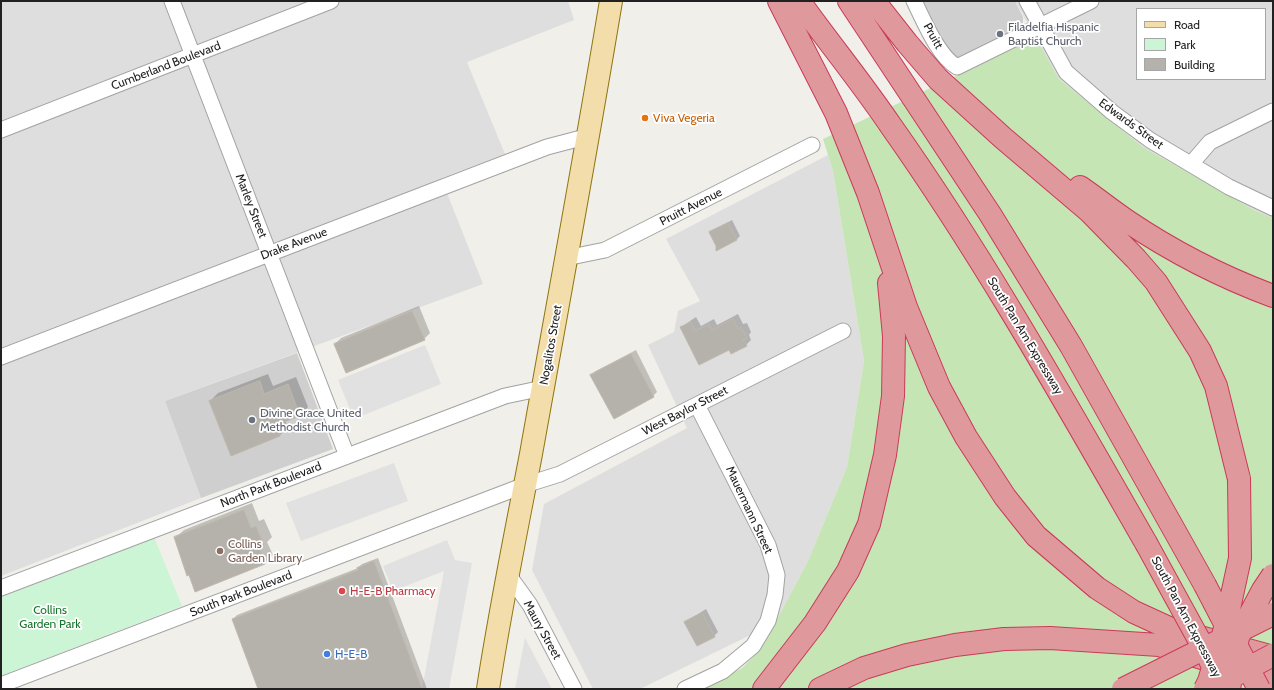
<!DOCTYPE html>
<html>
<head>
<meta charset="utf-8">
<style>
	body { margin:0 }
	#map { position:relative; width:1274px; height:690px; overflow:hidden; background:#f0efe9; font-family:Cabin,sans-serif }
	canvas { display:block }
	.frame { position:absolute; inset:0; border:2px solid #212121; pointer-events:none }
	.legend { position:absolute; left:1136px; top:8px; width:130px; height:72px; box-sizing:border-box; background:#fff; border:1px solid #a6a6a6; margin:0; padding:5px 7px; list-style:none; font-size:12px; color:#212121 }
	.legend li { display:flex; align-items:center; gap:8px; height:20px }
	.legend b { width:20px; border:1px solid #a6a6a6 }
</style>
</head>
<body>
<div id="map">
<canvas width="1274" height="690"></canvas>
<div class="frame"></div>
<ul class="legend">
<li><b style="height:5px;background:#f3ddab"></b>Road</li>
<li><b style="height:11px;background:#cbf5d4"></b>Park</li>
<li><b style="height:11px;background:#b5b1ab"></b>Building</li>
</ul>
</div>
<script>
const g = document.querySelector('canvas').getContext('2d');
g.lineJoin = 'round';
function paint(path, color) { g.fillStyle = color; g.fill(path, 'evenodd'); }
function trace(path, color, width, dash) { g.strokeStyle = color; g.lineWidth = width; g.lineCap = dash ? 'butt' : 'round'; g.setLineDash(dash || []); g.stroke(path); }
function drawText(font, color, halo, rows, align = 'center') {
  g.font = font + ' Cabin,sans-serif'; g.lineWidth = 3.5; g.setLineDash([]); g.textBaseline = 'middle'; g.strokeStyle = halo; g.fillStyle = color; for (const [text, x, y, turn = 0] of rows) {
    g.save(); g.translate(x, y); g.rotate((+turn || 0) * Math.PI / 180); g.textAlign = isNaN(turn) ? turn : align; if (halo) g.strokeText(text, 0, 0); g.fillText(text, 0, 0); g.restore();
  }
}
paint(new Path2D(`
	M1 1H568L574 20 467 62 505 154 441 178 483 284 165 401 201 498 1 576Z
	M1015 1H1273V218L1254 210 1143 147 1059 79ZM1137 9H1265V79H1137Z
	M828 155 833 171 864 361 847 467 808 561 775 623 640 689H593L532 570 544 504 687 428 648 345 674 332 678 311 700 301 666 239Z`), '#dfdede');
paint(new Path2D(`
	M921 1H1015L1023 17V23L1019 27 957 58H952Z
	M297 353 333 449 201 498 165 401Z`), '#cfcfcf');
paint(new Path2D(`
	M1036 38 1059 79 1143 147 1254 210 1273 218V689H702L742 668 757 653 775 623 808 561 847 467 864 361 833 171 823 139Z`), '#c6e5b4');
paint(new Path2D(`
	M154 537 182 606 1 676V596Z`), '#cbf5d4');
paint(new Path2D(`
	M425 345 441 384 354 419 338 380Z
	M394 463 408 501 301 541 286 503Z
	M447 540 455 560 472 563 449 689H422L444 571 393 591 383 566Z
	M525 638 552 689H515Z`), '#e1e1e1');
paint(new Path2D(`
	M732 220 740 236 736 240 717 246 710 232Z
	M419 306 430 333 424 339 335 344 341 338Z
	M738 314 743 324 747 323 751 332 749 335 751 340 746 345 730 349 681 327 696 317 701 326 714 319 717 325Z
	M636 350 657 392 653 396 592 375 596 371Z
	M268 374 273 386 296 377 308 407 300 415 285 421 288 427 280 435 210 401 218 393Z
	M252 503 259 521 264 519 272 537 267 542 273 555 265 563 196 590 175 538 184 530Z
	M378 558 427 689H259L233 619 237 615 358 568 362 564Z
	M706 609 718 632 714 636 685 622Z`), '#0003');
const building = new Path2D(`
	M728 223 737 240 716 251V246L709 232Z
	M412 311 425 340 346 373 334 344Z
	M733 319 738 329 741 327 747 338 743 340 747 346 731 354 729 350 699 365 680 327 691 322 695 331 709 324 712 330Z
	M631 354 654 397 614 419 590 375Z
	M260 381 264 394 288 384 300 416 276 425 280 436 231 456 209 401Z
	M244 510 251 528 256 526 264 546 259 548 265 564 195 592 189 575 187 576 174 537Z
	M374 561 422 689H258L232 619 358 570 357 568Z
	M702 613 715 637 697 646 684 622Z`);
paint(building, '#b5b1ab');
trace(building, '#c1b8ac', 1);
const street = new Path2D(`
	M172 1 347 456
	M914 1C924 21 938 56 957 67L1091 1
	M1027 1 1066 72 1112 112 1150 140 1229 187 1273 208
	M1 130 331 1
	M1191 164 1210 142 1273 111
	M566 258 605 250 812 145
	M1 357 547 147 589 136
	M507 573 530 605 574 689
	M1 588 505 396 543 388
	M1 685 525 485 560 474 843 331
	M685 689 723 671 753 646 768 621 775 595 777 575 768 545 697 405`);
const primary = new Path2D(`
	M488 689C500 610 516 532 531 454 558 303 586 152 611 1`);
const highway = new Path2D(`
	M779 1 836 113 868 193 906 307 939 387 966 437 1005 497 1036 536 1097 588 1134 612 1171 629 1273 657
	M799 1C829 43 862 83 891 126 985 259 1065 402 1146 543
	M849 1 990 214 1071 346 1205 585
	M874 1 907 43 938 79 1003 138 1089 211 1136 259 1156 282 1200 351 1216 386 1239 479
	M1080 187C1096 198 1111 210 1127 221 1173 252 1222 277 1273 296
	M1238 669 1273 680
	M764 689 815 623 848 571 869 524 885 455 893 396 894 336 889 283
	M820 689 864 668 907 655 955 645 1004 639 1050 638 1159 645 1205 659`);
trace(street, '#a2a2a2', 17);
trace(primary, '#8e7510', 24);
trace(highway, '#ca3a58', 24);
trace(street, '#fff', 15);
trace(primary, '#f3ddab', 22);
trace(highway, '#df999d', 22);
const highwayBridge = new Path2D(`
	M1146 543 1209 658 1223 689
	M1205 585 1259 689
	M1235 675 1273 655
	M1123 689 1273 614
	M1205 689 1209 681 1224 632 1240 558 1239 479
	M1229 689 1238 637 1263 590 1273 575`);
trace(highwayBridge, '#ca3a58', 24, []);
trace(highwayBridge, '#df999d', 22);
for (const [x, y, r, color] of [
	[1000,34,4,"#6b7280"],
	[645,118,4,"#e8710a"],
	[252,420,4,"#6b7280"],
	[220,551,4,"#8d6e63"],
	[342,591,4,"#e0444e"],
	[327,654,4,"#3f7fe0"]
]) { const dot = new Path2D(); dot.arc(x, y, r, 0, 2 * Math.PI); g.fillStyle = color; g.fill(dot); trace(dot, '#fff', 1.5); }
drawText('12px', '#5b616d', '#fff', [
	["Filadelfia Hispanic",1008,27],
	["Baptist Church",1008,41],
	["Divine Grace United",260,413],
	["Methodist Church",260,427]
], 'left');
drawText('12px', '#212121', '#fff', [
	["Pruitt",933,36,61],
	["Cumberland Boulevard",166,66,-21],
	["Edwards Street",1131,124,36],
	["Marley Street",251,206,69],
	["Pruitt Avenue",691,207,-27],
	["Drake Avenue",294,244,-21],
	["South Pan Am Expressway",1025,336,59],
	["Nogalitos Street",551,345,-80],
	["West Baylor Street",685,411,-27],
	["North Park Boulevard",271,485,-21],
	["Mauermann Street",749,510,65],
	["South Park Boulevard",241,594,-21],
	["South Pan Am Expressway",1186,617,62],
	["Maury Street",542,630,61]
]);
drawText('12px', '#c56008', '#fff', [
	["Viva Vegeria",653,118]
], 'left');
drawText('12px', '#785e54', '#fff', [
	["Collins",228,544],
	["Garden Library",228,558]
], 'left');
drawText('12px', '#be3a42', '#fff', [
	["H-E-B Pharmacy",350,591]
], 'left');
drawText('12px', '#17762c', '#fff', [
	["Collins",50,610],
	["Garden Park",50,624]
]);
drawText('12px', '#366cbe', '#fff', [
	["H-E-B",335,654]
], 'left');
</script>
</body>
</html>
